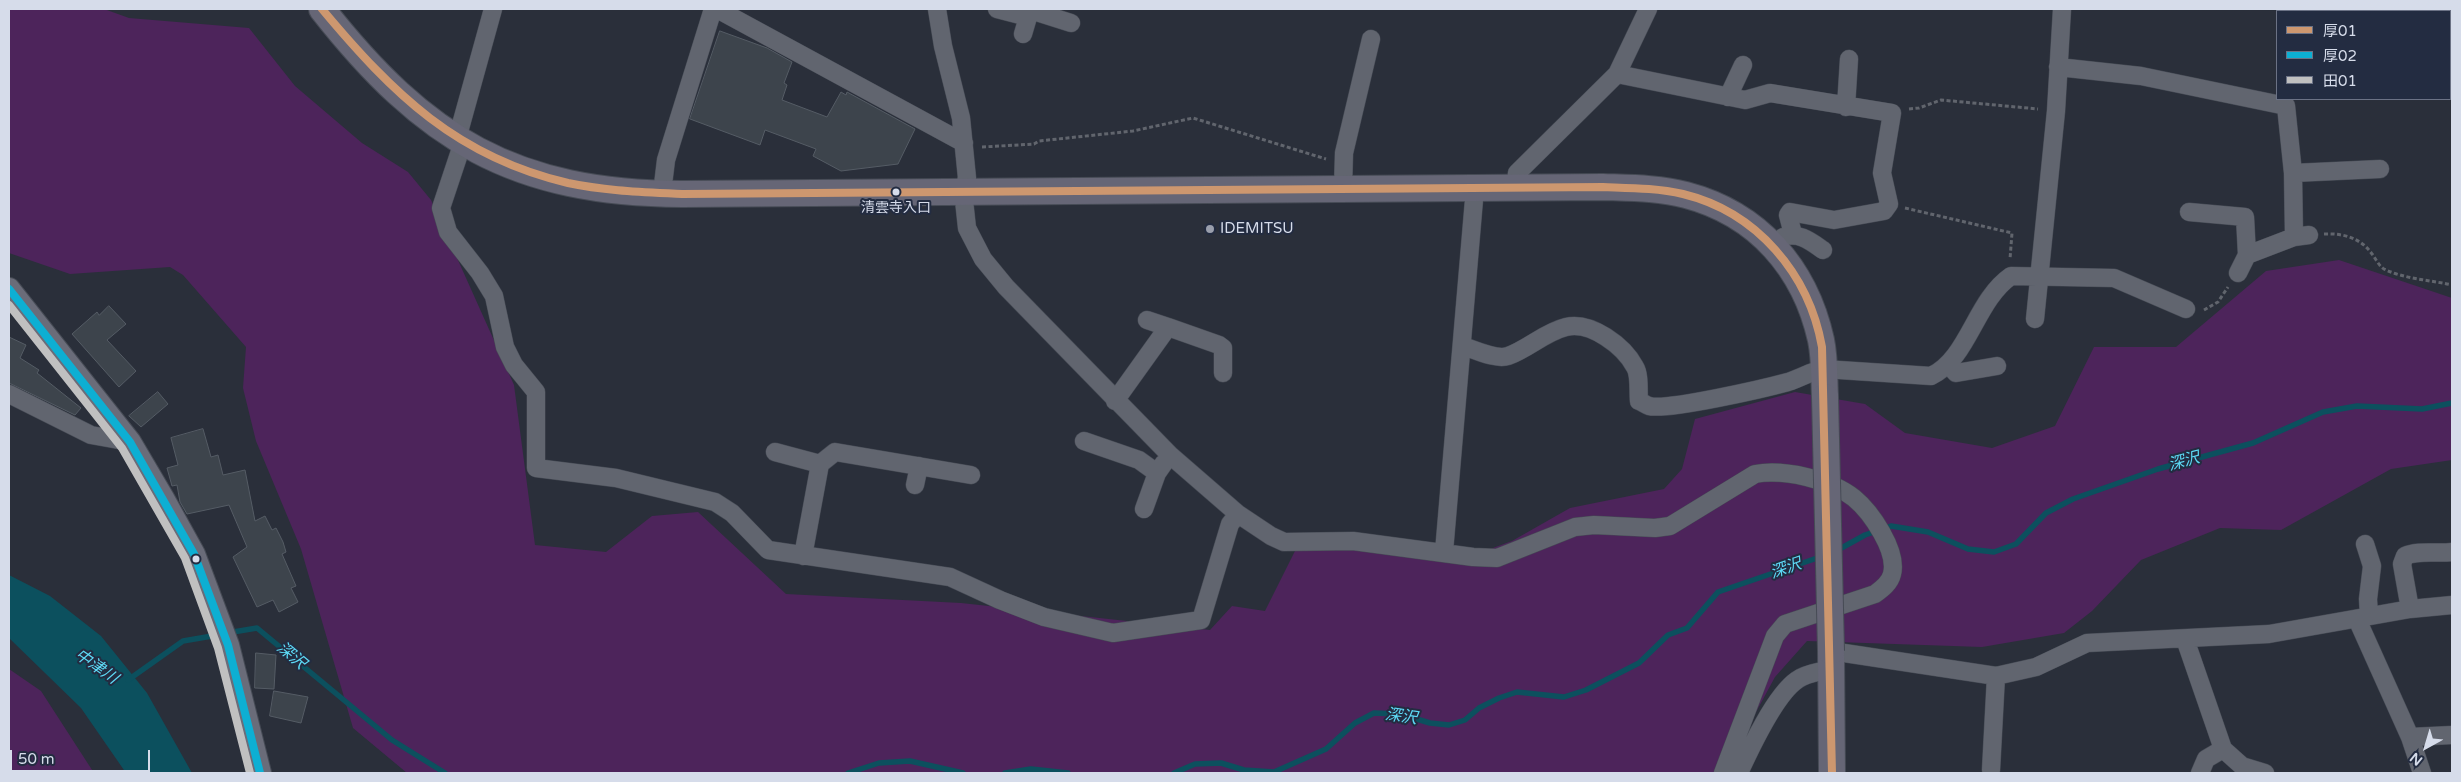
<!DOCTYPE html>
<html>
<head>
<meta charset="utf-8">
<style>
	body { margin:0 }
	#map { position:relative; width:2461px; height:782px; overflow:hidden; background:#2a2f3a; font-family:"Varela Round","Noto Sans JP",sans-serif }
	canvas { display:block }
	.frame { position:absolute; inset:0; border:10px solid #d6dcea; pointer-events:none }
	.legend { position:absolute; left:2276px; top:10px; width:175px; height:90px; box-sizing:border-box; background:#232c41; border:1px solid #6b7285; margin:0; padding:6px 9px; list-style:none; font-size:15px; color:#d6dcea }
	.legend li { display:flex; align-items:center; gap:10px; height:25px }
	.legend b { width:25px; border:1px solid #6b7285 }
	.north { position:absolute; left:2401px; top:722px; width:50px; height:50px; -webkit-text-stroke:4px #232c41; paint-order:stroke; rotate:219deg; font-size:14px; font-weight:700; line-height:20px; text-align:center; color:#d6dcea }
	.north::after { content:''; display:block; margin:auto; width:18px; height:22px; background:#d6dcea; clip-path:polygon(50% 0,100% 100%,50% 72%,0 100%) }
	.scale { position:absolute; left:10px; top:750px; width:140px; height:22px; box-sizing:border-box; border:2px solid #d6dcea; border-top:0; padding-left:6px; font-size:15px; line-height:18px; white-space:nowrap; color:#d6dcea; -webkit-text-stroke:4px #232c41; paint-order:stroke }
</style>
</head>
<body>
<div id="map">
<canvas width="2461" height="782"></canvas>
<div class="frame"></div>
<ul class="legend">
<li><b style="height:6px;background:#cd976f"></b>厚01</li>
<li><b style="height:6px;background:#0dafd3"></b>厚02</li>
<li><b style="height:6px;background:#c0c0c0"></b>田01</li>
</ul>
<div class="north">N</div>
<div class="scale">50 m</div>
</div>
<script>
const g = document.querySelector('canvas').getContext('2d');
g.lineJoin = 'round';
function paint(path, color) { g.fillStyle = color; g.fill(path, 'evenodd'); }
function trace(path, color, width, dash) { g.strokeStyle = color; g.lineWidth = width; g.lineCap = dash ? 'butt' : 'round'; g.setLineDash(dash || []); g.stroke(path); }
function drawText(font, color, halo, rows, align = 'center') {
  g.font = font + ' "Varela Round","Noto Sans JP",sans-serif'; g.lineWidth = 4; g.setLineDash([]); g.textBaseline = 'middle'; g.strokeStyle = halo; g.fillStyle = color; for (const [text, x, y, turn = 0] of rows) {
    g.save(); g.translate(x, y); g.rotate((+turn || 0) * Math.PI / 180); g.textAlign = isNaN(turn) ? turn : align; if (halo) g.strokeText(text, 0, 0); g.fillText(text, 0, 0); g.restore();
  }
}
paint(new Path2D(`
	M9 9H104L129 18 249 28 295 86 362 143 408 172 431 200 514 385 535 545 606 552 652 516 698 512 786 594 961 603 1210 630 1232 606 1265 611 1300 541 1463 559 1512 541 1570 508 1664 489 1682 469 1695 419 1795 392 1865 404 1905 433 1992 448 2055 426 2094 347H2176L2266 271 2339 260 2452 298V460L2391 469 2281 530 2220 528 2141 560 2092 611 2064 633 1982 647 1807 641 1775 677 1723 773H407L353 728 301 549 256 441 243 388 246 347 183 275 170 267 70 274 9 253Z
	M9 669 41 691 94 773H9Z`), '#4d245b');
paint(new Path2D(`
	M9 575 50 596 101 636 147 693 192 773H126L81 708 9 638Z`), '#0c505e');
trace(new Path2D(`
	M1836 551 1865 535 1891 526 1928 532 1968 549 1994 552 2016 544 2046 513 2073 499 2158 469 2253 443 2323 412 2357 406 2422 409 2452 403
	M227 633 257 628 392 740 445 773
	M128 680 183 641 218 635
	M848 773 879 763 910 761 963 773
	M1005 773 1031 769 1068 773
	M1174 773 1195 764 1221 763 1244 770 1274 772 1326 749 1355 723 1374 713 1400 714 1430 723 1449 725 1465 720 1479 708 1499 698 1517 692 1564 697 1586 690 1639 663 1668 635 1687 628 1718 592 1823 556`), '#0c505e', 5.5);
const building = new Path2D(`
	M720 31 767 48 792 62 784 83 787 85 782 100 827 117 841 92 846 95 847 92 915 129 898 164 841 171 813 156 816 149 765 130 760 145 690 119Z
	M109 306 126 324 107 340 136 371 119 387 72 334 97 312 99 315Z
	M9 337 26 345 20 358 39 370 37 373 81 408 75 415 9 383Z
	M158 392 168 404 141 427 129 416Z
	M203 429 211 457 218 455 223 475 245 470 255 521 265 516 272 530 276 528 283 542 286 552 282 554 296 586 291 588 298 602 279 612 273 600 257 607 233 557 247 547 229 505 187 514 180 502 177 485 172 486 167 468 178 465 171 438Z
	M256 653 276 655 274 689 255 688Z
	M274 691 308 697 301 723 270 716Z`);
paint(building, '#3d444c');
trace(building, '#555c65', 1);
const minor = new Path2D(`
	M717 9 964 143
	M937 9 943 46 961 118 967 178 963 191 967 228 983 259 1006 287 1170 455 1238 514 1271 536 1284 542 1353 541 1473 557 1497 558 1575 527 1594 525 1655 528 1670 526 1755 474C1784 469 1830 479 1854 498 1871 512 1898 551 1892 574 1890 583 1882 589 1875 594L1785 624 1775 636 1723 773
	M997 9 1028 17 1030 9
	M2310 9 2324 11
	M1030 10 1071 23
	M2450 29H2452
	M1023 34 1028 17
	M2058 67 2141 76 2286 106 2293 173 2294 237
	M1617 74 1745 100 1770 93 1892 113 1882 173 1889 204 1884 211 1834 220 1790 212 1788 215 1793 234
	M2450 90H2452
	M1728 97 1743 65
	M1846 107 1849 59
	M457 139 493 9
	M463 142 441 208 448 232 480 273 494 296 505 347 514 365 536 392V468L616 478 715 502 732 513 768 550 950 577 1000 600 1044 617 1113 633 1201 620 1230 524 1238 514
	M2293 173 2380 169
	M1515 187 1517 173 1617 74 1648 9
	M1343 188 1344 153 1371 39
	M662 193 666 160 713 9
	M2189 212 2245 217 2247 255
	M1783 237C1799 232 1810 241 1823 250
	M2238 273 2247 255 2294 237 2309 235
	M2035 319 2056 111 2062 9
	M1147 320 1168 327
	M1463 346C1475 350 1496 360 1508 356 1528 349 1545 332 1566 327 1591 321 1624 346 1635 367 1640 375 1638 391 1639 401 1642 402 1646 405 1649 406 1667 411 1766 388 1788 382 1801 378 1811 371 1824 369L1931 376C1969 358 1975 301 2011 276L2114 278 2186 309
	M1948 364 1956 373 1997 366
	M9 394 91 435 130 442
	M1115 401 1168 327 1219 345 1223 348V373
	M1084 441 1139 460 1157 473
	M775 452 820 464
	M915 485 919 466
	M1144 509 1157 473 1164 463
	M2365 544 2372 566 2368 599 2369 616
	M1444 552 1475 188
	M803 556 820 464 835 452 971 475
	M2410 609 2402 564 2405 556C2418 550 2437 554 2452 552
	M2357 619 2410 737 2422 773
	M2185 639 2223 749 2242 766 2265 773
	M1831 651 1996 676 2036 667 2087 643 2269 634 2410 609 2452 605
	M2410 737 2452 735
	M1991 770 1996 676
	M1739 773C1750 749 1775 695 1797 680 1806 673 1820 672 1830 669
	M2200 773 2206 759 2223 749`);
const major = new Path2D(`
	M9 289 130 442 163 498 194 554 228 645 260 773`);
const highway = new Path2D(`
	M322 9C425 140 514 193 682 194L1603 187C1631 188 1659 188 1686 195 1758 214 1805 268 1821 340 1825 359 1824 378 1825 397
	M1831 651 1832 773`);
trace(minor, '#464b55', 19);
trace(major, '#464b55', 24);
trace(highway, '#464b55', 28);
trace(new Path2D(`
	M1909 109 1919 108 1941 100 2038 109
	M982 147 1034 144 1039 141 1133 131 1193 118 1326 159
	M1905 208 2012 233 2010 259
	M2324 234C2343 233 2361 238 2372 254 2376 259 2379 266 2384 269 2404 279 2430 280 2452 285
	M2204 310 2218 302 2228 287`), '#61656d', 3, [4, 2.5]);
trace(minor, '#61656f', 18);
trace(major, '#6a6c79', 22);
trace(highway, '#666676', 26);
const highwayBridge = new Path2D(`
	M1825 397 1831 651`);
trace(highwayBridge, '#464b55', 28, []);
trace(highwayBridge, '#666676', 26);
trace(new Path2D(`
	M322 9C393 94 457 157 568 183 606 191 644 192 682 194L1603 187C1630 188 1657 188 1683 194 1757 212 1809 274 1822 347L1832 773`), '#cd976f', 8);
trace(new Path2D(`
	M9 289 130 442 194 554 228 645 260 773`), '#0dafd3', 8);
trace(new Path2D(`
	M9 305 122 448 185 558 218 648 250 773`), '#c0c0c0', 8);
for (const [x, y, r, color] of [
	[896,192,4.5,"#d6dcea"],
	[1210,229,5,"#9a9fac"],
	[196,559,4.5,"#d6dcea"]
]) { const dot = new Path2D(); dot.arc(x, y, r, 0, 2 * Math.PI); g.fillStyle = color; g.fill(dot); trace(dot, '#232c41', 2); }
drawText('14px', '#d6dcea', '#232c41', [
	["清雲寺入口",896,208]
]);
drawText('15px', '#d6dcea', '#232c41', [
	["IDEMITSU",1220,229]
], 'left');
drawText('italic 16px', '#5ddaf6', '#232c41', [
	["深沢",2184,462,-15],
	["深沢",1786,569,-19],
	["深沢",291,656,40],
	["中津川",96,667,35],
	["深沢",1401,717,8]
]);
</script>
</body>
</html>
